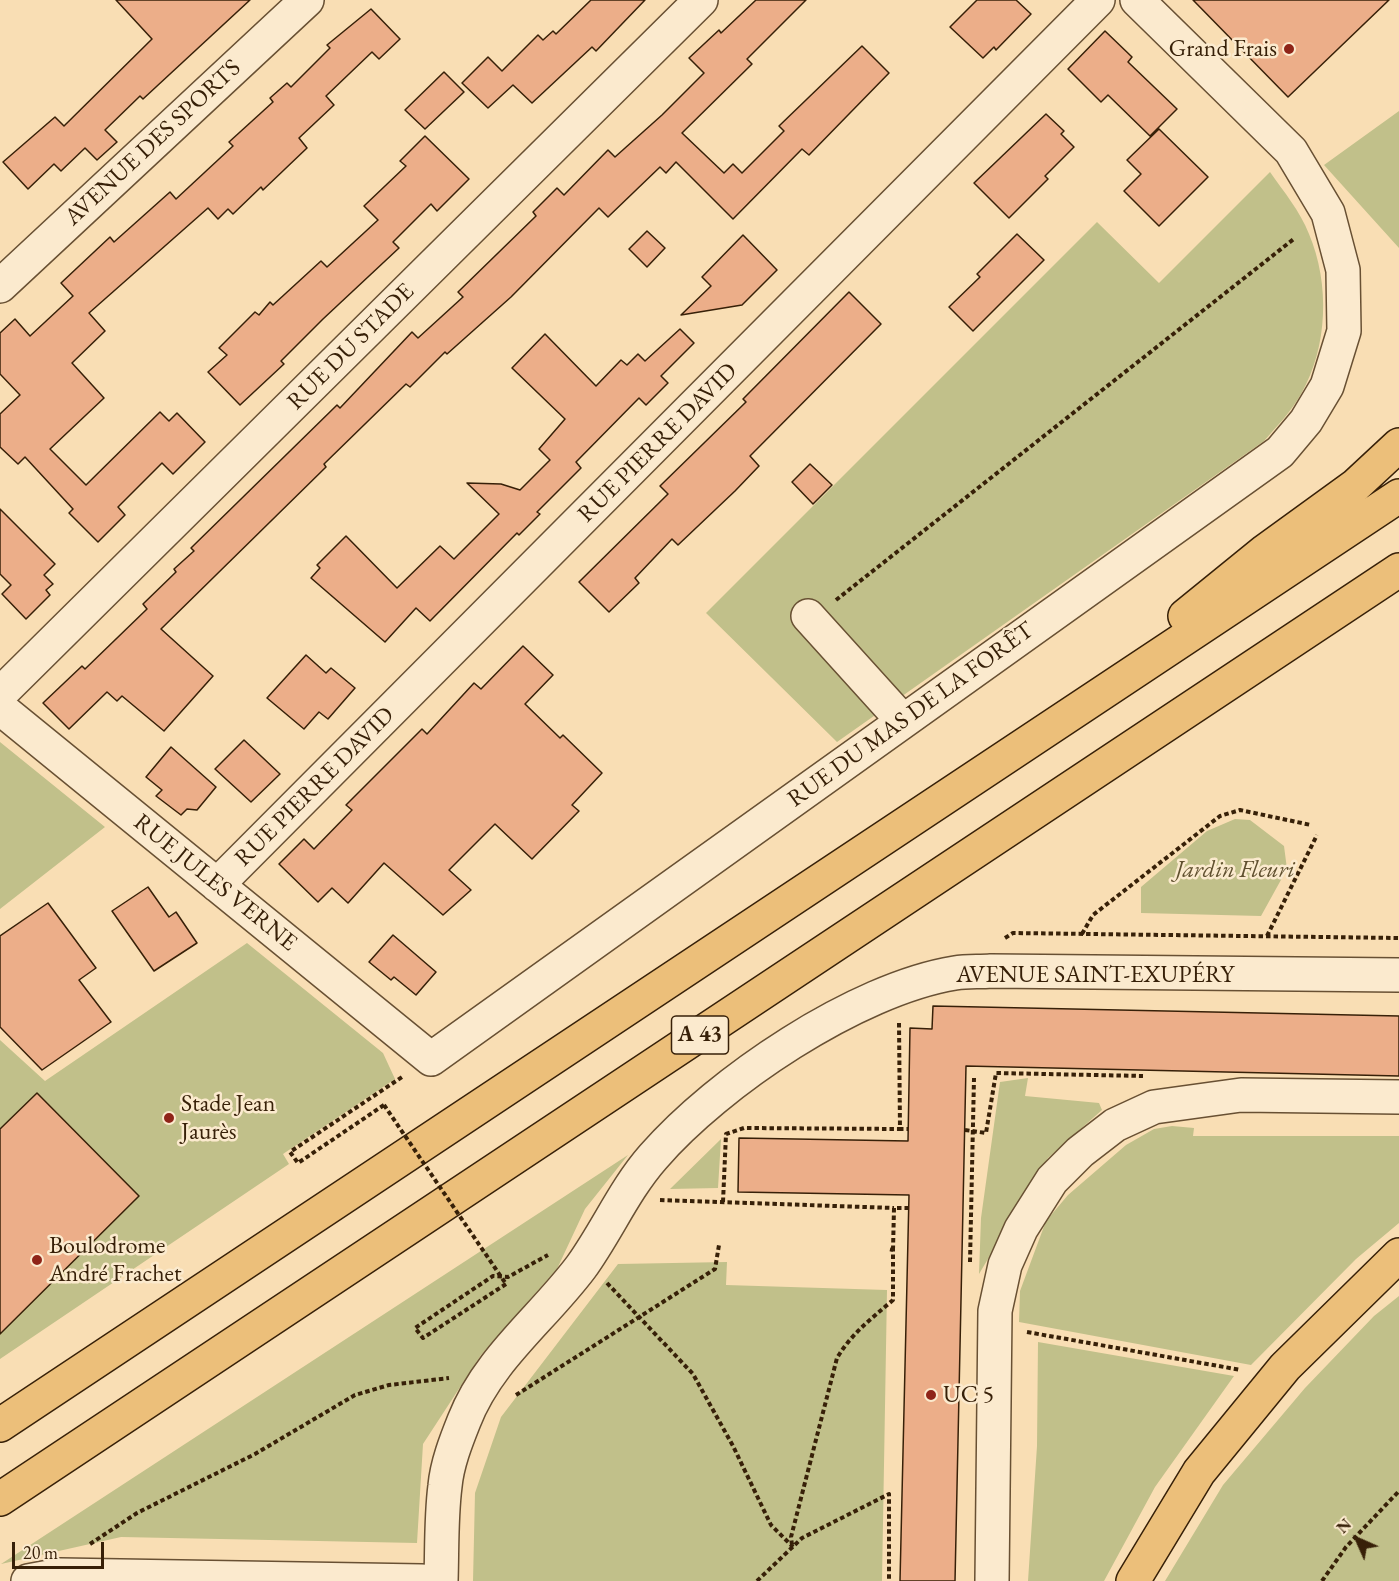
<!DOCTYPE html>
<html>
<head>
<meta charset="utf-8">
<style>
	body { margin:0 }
	#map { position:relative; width:1399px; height:1581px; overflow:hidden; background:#f9deb4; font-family:"EB Garamond",serif }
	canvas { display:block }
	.north { position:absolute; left:1327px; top:1509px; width:60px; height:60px; -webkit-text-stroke:4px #fbeace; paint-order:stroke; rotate:315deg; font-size:16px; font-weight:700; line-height:24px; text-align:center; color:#372008 }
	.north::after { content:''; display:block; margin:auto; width:21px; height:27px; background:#372008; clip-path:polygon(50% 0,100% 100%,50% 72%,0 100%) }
	.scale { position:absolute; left:12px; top:1542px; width:92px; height:27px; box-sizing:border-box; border:3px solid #372008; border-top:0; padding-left:8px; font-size:18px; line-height:21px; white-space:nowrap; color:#372008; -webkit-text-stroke:4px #fbeace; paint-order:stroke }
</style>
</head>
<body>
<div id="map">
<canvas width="1399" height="1581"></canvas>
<div class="north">N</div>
<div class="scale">20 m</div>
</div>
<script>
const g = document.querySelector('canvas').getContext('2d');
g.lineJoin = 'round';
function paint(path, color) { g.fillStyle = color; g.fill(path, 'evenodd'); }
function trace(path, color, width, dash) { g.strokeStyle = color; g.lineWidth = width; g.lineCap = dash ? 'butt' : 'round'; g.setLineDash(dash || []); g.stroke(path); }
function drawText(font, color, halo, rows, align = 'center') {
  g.font = font + ' "EB Garamond",serif'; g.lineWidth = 5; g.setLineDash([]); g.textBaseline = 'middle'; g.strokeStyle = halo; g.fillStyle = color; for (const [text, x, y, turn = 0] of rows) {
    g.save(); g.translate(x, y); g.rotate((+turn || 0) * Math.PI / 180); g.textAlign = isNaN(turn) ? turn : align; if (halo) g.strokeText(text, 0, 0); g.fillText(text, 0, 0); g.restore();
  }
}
paint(new Path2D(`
	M1399 111V248L1324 165Z
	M1270 172C1284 192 1300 211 1309 234 1330 284 1328 347 1301 394 1291 412 1277 426 1264 441L837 742 706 613 1097 222 1159 283Z
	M0 742 105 827 0 909Z
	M1235 819 1250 820 1284 846 1287 869 1261 916 1141 913V887L1207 831Z
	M247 943 383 1053 395 1079 283 1154 289 1164 0 1359V1040L45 1081Z
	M1028 1078 1025 1096 1099 1103 1102 1110 1048 1158 979 1274 981 1218 1000 1082Z
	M1172 1126 1194 1128 1193 1136H1399V1223L1356 1259 1251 1365 1019 1322 1020 1291 1046 1221 1068 1195 1126 1145 1154 1129Z
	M721 1139 718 1188 670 1189Z
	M628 1155 585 1209 557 1269 481 1355 423 1444 417 1543 121 1537 1 1564Z
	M727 1262 726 1285 887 1290 882 1581H473L475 1493 501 1417 618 1264Z
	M1399 1296V1581H1165L1223 1485 1305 1388 1374 1316Z
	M1038 1342 1234 1376 1155 1487 1104 1581H1028L1037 1446Z`), '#c1c08a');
const building = new Path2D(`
	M116 0H250L143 99 140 96 105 130 117 142 97 160 85 148 61 171 54 164 28 189 3 162 55 117 64 126 152 39Z
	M591 0H645L596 51 592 47 532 103 513 85 488 108 462 83 488 57 502 71 538 35 543 40 553 31 556 34Z
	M756 0H806L747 59 752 64 682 133 724 173 733 164 742 173 784 131 779 126 862 46 889 73 809 155 802 149 733 219 676 162 666 173 660 167 608 217 599 208 511 297 447 354 445 352 410 387 406 384 324 464 326 467 161 629 213 676 164 731 122 696 117 701 107 692 69 729 43 703 82 666 85 669 147 609 143 604 176 572 174 569 194 551 191 548 337 405 340 408 412 332 418 338 463 297 458 292 536 216 533 212 557 188 564 195 608 150 615 157 662 115 704 73 689 58 719 30 721 33Z
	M977 0H1016L1031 14 996 50 994 47 983 58 950 27Z
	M1193 0H1389L1288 97Z
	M371 9 400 39 379 59 372 52 326 96 334 105 299 138 307 148 263 190 261 187 233 214 228 209 218 219 208 208 89 313 105 331 72 363 104 398 50 449 86 485 160 412 169 421 177 413 205 442 173 474 162 463 118 507 125 515 98 542 69 513 73 509 25 457 18 464 0 447V414L20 395 0 374V333L15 319 30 336 73 296 61 283 110 237 114 242 170 192 176 199 233 146 229 142 273 102 270 98 287 83 291 87 330 48 327 45Z
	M1105 31 1132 57 1128 62 1177 109 1150 136 1108 95 1101 102 1068 69Z
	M444 72 464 92 425 129 405 110Z
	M1046 114 1064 131 1061 134 1074 147 1045 176 1048 179 1009 218 974 183Z
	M1159 129 1208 177 1159 226 1124 191 1141 174 1127 160Z
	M425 136 469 179 437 211 431 204 393 242 399 248 323 319 281 361 284 364 240 405 208 372 227 355 219 348 255 312 259 315 270 302 273 305 321 261 327 267 378 220 364 206 406 166 400 161Z
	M647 231 665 248 647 267 629 249Z
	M1017 234 1044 260 973 331 949 307 980 277 977 274Z
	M743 235 777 270 742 305 681 315 711 286 702 277Z
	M849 292 881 324 750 456 759 466 735 491 678 545 672 539 635 578 639 583 609 612 579 582 668 494 660 486 746 402 743 399Z
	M680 329 694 343 661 376 668 383 646 405 639 398 576 462 581 468 537 512 540 514 519 535 517 533 430 621 416 608 385 642 311 578 320 568 317 565 346 536 397 588 440 546 454 559 499 514 467 483 501 484 520 490 550 460 539 449 565 419 512 368 545 334 596 386 621 360 627 365 638 354 645 361Z
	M810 464 832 485 813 504 792 482Z
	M0 509 55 564 44 575 53 584 46 590 50 595 26 619 2 594 11 585 0 574Z
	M523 646 553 675 525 704 560 738 563 735 602 773 572 805 579 811 532 859 495 824 449 870 471 890 443 915 384 863 348 903 332 888 318 902 279 864 304 839 314 849 352 810 346 805 422 729 427 734 474 683 481 689Z
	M306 655 326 673 331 668 355 688 328 719 319 712 304 729 267 698Z
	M244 740 280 774 251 802 215 769Z
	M171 747 216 787 197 810 187 809 181 815 156 796 162 790 146 777Z
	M148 887 169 917 176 912 197 943 154 971 112 911Z
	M48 903 96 968 79 980 111 1022 42 1070 0 1027V936Z
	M393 935 436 972 416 995 394 977 391 980 369 962Z
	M933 1006 1399 1016V1076L966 1066 955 1581H900L909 1195 738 1192 739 1138 908 1141 910 1028 932 1029Z
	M37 1093 139 1196 0 1334V1129Z`);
paint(building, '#ecae89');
trace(building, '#372008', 1.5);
const minor = new Path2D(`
	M0 286 307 0
	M808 616 903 721
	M0 694 701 0
	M0 708 431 1059 1280 452 1306 421 1327 386 1344 331 1343 270 1328 213 1291 151 1137 0
	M217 885 1098 0
	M28 1581 60 1575 422 1581
	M441 1581C442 1550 441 1517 445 1486 447 1464 456 1441 464 1421 488 1359 542 1319 581 1267 607 1231 624 1190 653 1157 718 1082 856 989 955 973 967 971 979 972 991 971L1399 975
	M992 1581 995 1311 1005 1265 1021 1229 1052 1180 1080 1152 1115 1125 1154 1107 1241 1095 1399 1097`);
const major = new Path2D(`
	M1133 1581 1199 1472 1285 1367 1399 1255`);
const highway = new Path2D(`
	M1185 616 1265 551 1356 485 1399 445
	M0 1425 1399 496
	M0 1499 1399 570`);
trace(minor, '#685033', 36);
trace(major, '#372008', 36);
trace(highway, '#372008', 36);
trace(new Path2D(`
	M836 600 1295 238
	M1082 934 1093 915 1220 816 1240 810 1311 825
	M1267 936 1317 835
	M1005 938 1013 933 1399 938
	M899 1023 900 1129H908
	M384 1105 298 1163 290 1152 402 1077
	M965 1130 986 1133 996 1073 1143 1076
	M660 1200 894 1208
	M723 1202 726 1134 744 1128 900 1129
	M893 1250 894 1208H908
	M970 1262 974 1078
	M607 1283 693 1374 733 1446 771 1525 793 1547
	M506 1284 423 1338 415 1328 493 1276 508 1277 548 1255
	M1027 1332 1241 1370
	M516 1395 715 1269 719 1245
	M90 1544 137 1513 255 1454 355 1395 389 1385 449 1378
	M792 1545 791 1537 837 1358C852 1333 871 1319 893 1300V1250L888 1249
	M757 1581 802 1538 889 1494V1581
	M1322 1581 1346 1547 1399 1491`), '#372008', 4, [4.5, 3]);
trace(minor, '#fbeace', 33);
trace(major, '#ecbf7a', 33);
trace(highway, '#ecbf7a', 33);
trace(new Path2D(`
	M384 1105 506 1284`), '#372008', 4, [4.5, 3]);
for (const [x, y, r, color] of [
	[1289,49,6,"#8f2418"],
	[169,1118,6,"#8f2418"],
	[37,1260,6,"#8f2418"],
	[931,1395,6,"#8f2418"]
]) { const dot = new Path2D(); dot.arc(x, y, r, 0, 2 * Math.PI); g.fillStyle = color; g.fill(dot); trace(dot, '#fbeace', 2); }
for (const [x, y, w] of [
	[700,1035,57]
]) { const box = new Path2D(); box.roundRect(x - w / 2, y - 19, w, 38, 4.5); g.fillStyle = '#fbeace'; g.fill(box); trace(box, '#372008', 1.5); }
drawText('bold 22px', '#372008', null, [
	["A 43",700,1035]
]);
drawText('24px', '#372008', '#fbeace', [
	["Grand Frais",1277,49,"right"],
	["Stade Jean",181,1104],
	["Jaurès",181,1132],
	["Boulodrome",49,1246],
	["André Frachet",49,1274],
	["UC 5",943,1395]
], 'left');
drawText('24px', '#372008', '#fbeace', [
	["AVENUE DES SPORTS",153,143,-43],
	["RUE DU STADE",351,347,-45],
	["RUE PIERRE DAVID",658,443,-45],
	["RUE DU MAS DE LA FORÊT",911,715,-36],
	["RUE PIERRE DAVID",315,787,-45],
	["RUE JULES VERNE",215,883,39],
	["AVENUE SAINT-EXUPÉRY",1095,975]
]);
drawText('italic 24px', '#60502f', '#fbeace', [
	["Jardin Fleuri",1235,870]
]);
</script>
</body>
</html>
